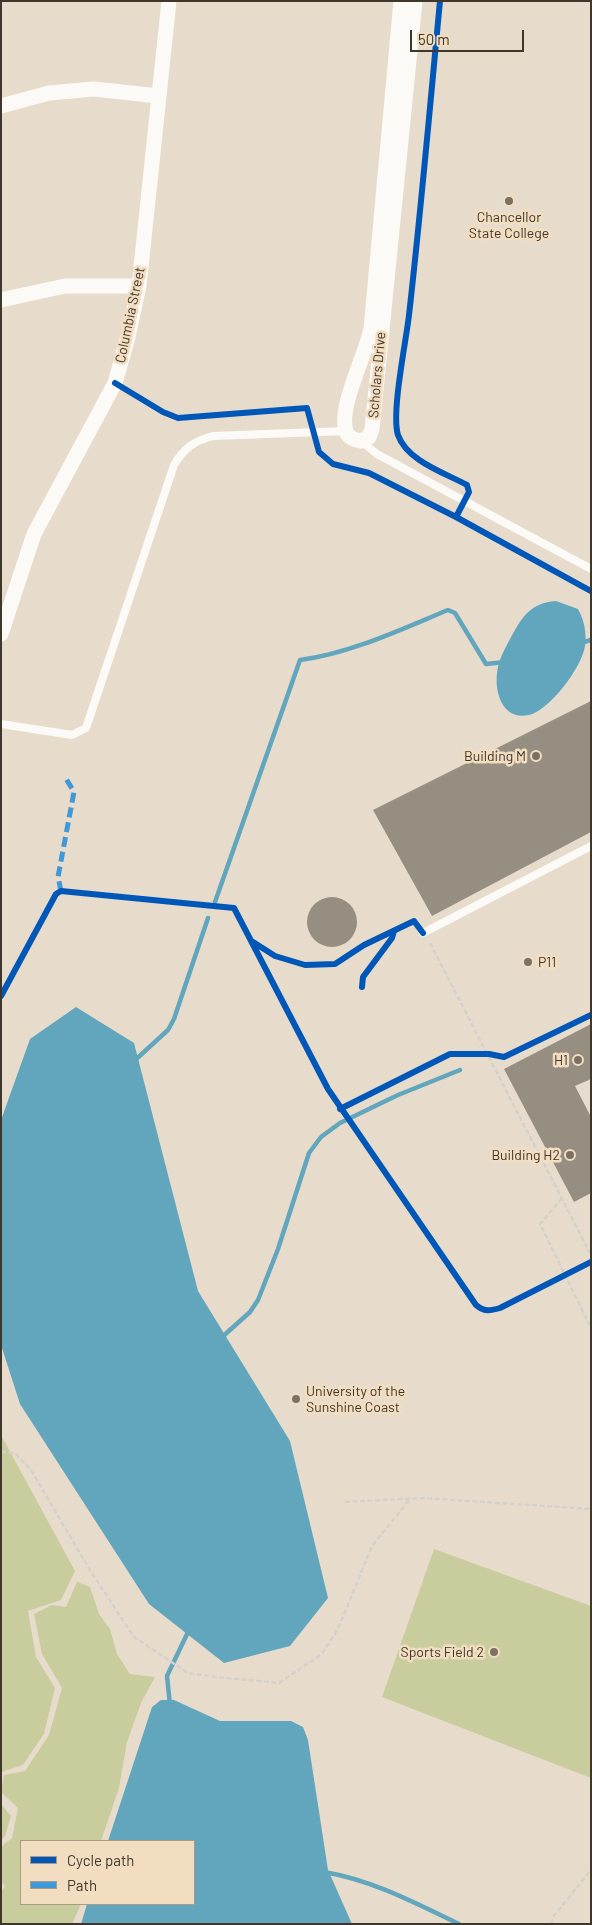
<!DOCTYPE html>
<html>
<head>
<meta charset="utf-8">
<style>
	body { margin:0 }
	#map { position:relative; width:592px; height:1925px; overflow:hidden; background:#e7dccc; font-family:Barlow,sans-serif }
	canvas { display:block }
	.frame { position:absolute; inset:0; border:2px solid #3f372c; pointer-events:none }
	.legend { position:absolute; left:20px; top:1840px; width:175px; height:65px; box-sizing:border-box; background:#f2ddc1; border:1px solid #aa9b85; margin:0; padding:6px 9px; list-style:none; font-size:15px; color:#3f372c }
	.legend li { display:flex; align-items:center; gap:10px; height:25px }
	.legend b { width:25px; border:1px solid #aa9b85 }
	.scale { position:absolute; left:410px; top:30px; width:114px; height:22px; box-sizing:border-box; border:2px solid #3f372c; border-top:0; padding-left:6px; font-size:15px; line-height:18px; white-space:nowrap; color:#3f372c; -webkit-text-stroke:4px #f2ddc1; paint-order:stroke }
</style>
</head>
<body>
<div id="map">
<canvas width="592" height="1925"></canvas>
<div class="frame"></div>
<ul class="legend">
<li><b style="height:6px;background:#0057b8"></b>Cycle path</li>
<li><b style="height:6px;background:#3f98d7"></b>Path</li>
</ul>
<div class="scale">50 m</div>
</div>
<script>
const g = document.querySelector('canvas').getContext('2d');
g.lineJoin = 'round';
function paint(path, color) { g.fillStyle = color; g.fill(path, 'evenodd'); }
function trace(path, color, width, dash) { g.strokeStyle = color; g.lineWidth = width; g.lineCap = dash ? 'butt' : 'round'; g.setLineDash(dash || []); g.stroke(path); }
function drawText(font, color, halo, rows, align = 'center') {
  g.font = font + ' Barlow,sans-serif'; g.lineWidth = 5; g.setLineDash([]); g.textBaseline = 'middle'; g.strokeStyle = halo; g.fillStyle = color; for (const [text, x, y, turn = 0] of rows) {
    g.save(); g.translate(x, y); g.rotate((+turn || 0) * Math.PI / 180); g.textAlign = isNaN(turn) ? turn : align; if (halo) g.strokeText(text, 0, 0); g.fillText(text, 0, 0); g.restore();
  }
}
paint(new Path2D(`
	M1 1435 75 1571 61 1600 28 1611 36 1657 55 1688 44 1734 23 1765 1 1772Z
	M434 1549 591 1606V1778L382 1697Z
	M77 1582 90 1587 99 1614 110 1629 117 1654 130 1674 155 1677 141 1703 127 1742 119 1788 101 1841H21V1904H81L72 1924H1V1892L5 1886 1 1882V1847L12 1838 18 1808 1 1792 4 1775 25 1771 49 1735 62 1688 42 1654 34 1614 52 1605 66 1607Z
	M1 1804 11 1816 5 1836 1 1840Z`), '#c9cc9c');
paint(new Path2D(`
	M556 601 578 609C584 620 587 633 585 646 582 667 550 710 529 715 501 721 493 689 498 667 500 658 505 648 510 639 522 617 530 603 556 601Z
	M76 1007 134 1043 198 1291 290 1441 328 1598 290 1646 224 1663 149 1604 20 1404 1 1345V1120L30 1039Z
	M161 1700H174L220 1721H291L303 1727 308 1740 328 1870 352 1924H81L87 1904H194V1841H108L152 1707Z`), '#62a6be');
trace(new Path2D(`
	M580 643 591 640
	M215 902 300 660C349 654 402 629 448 610L455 613 486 664 505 662
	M133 1062 168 1030 174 1019 208 918
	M221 1338 250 1312 258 1300 278 1249 309 1153 321 1137 340 1123 398 1095 460 1070
	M170 1705 167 1676 189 1630
	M324 1872C372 1880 415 1903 459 1924`), '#62a6be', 4.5);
paint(new Path2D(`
	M591 701V832L432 916 373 810Z
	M307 922a25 25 0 1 1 50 0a25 25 0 1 1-50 0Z
	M591 1024V1079L575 1086 591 1117V1193L574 1202 504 1069Z`), '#978e82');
trace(new Path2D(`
	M430 943 591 1255
	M1 988 9 984
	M562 1198 540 1224 591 1328
	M1 1452 15 1453 31 1470 91 1572 134 1637 188 1673 217 1677 279 1683 322 1654 338 1629 372 1546 410 1499
	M345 1502 424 1498 591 1509
	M551 1924 554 1916 591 1870`), '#d4d1cc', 2.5, [5, 2.5]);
trace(new Path2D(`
	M361 441 377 454 591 569
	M1 724 72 735 86 728 174 465C184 448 194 441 213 436L346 431
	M423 933 591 846`), '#fbfaf7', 8);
trace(new Path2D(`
	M401 1 371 329C366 354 338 408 346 431 348 438 355 440 361 441L369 437 372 429 415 1
	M1 106 49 93 94 89 159 96
	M1 300 65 286H139
	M1 634 34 534 115 383 128 337 139 286 169 1`), '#fbfaf7', 15);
trace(new Path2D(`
	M61 891 58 877 74 792 65 777`), '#3f98d7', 5, [10, 5]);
trace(new Path2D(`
	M440 1C430 106 421 210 409 315 406 342 391 413 398 435 407 461 445 473 467 485L469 492 456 517 591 591
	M115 383 163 412 178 418 307 408 319 452 333 464 369 473 456 517
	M253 942 275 956 305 965 335 964 364 945 414 921 423 933
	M362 987 363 977 392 938 394 931
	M1 996 56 894 61 891 234 908 328 1089 476 1305C484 1312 490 1311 500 1308L591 1262
	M340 1109 450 1054H489L504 1057 591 1015`), '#0057b8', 6);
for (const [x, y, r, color] of [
	[509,201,5,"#7a7164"],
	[536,756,5,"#7a7164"],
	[528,962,5,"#7a7164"],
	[578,1060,5,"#7a7164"],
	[570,1155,5,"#7a7164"],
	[296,1399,5,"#7a7164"],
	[494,1652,5,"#7a7164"]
]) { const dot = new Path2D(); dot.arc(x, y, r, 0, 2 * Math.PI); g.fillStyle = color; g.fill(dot); trace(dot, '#f2ddc1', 2); }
drawText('14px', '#3f372c', '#f2ddc1', [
	["Chancellor",509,217,"center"],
	["State College",509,233,"center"],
	["Building M",526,756],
	["P11",538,962,"left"],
	["H1",568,1060],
	["Building H2",560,1155],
	["University of the",306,1391,"left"],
	["Sunshine Coast",306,1407,"left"],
	["Sports Field 2",484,1652]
], 'right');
drawText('14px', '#3f372c', '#f2ddc1', [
	["Columbia Street",130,315,-78],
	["Scholars Drive",377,375,-85]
]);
</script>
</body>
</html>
